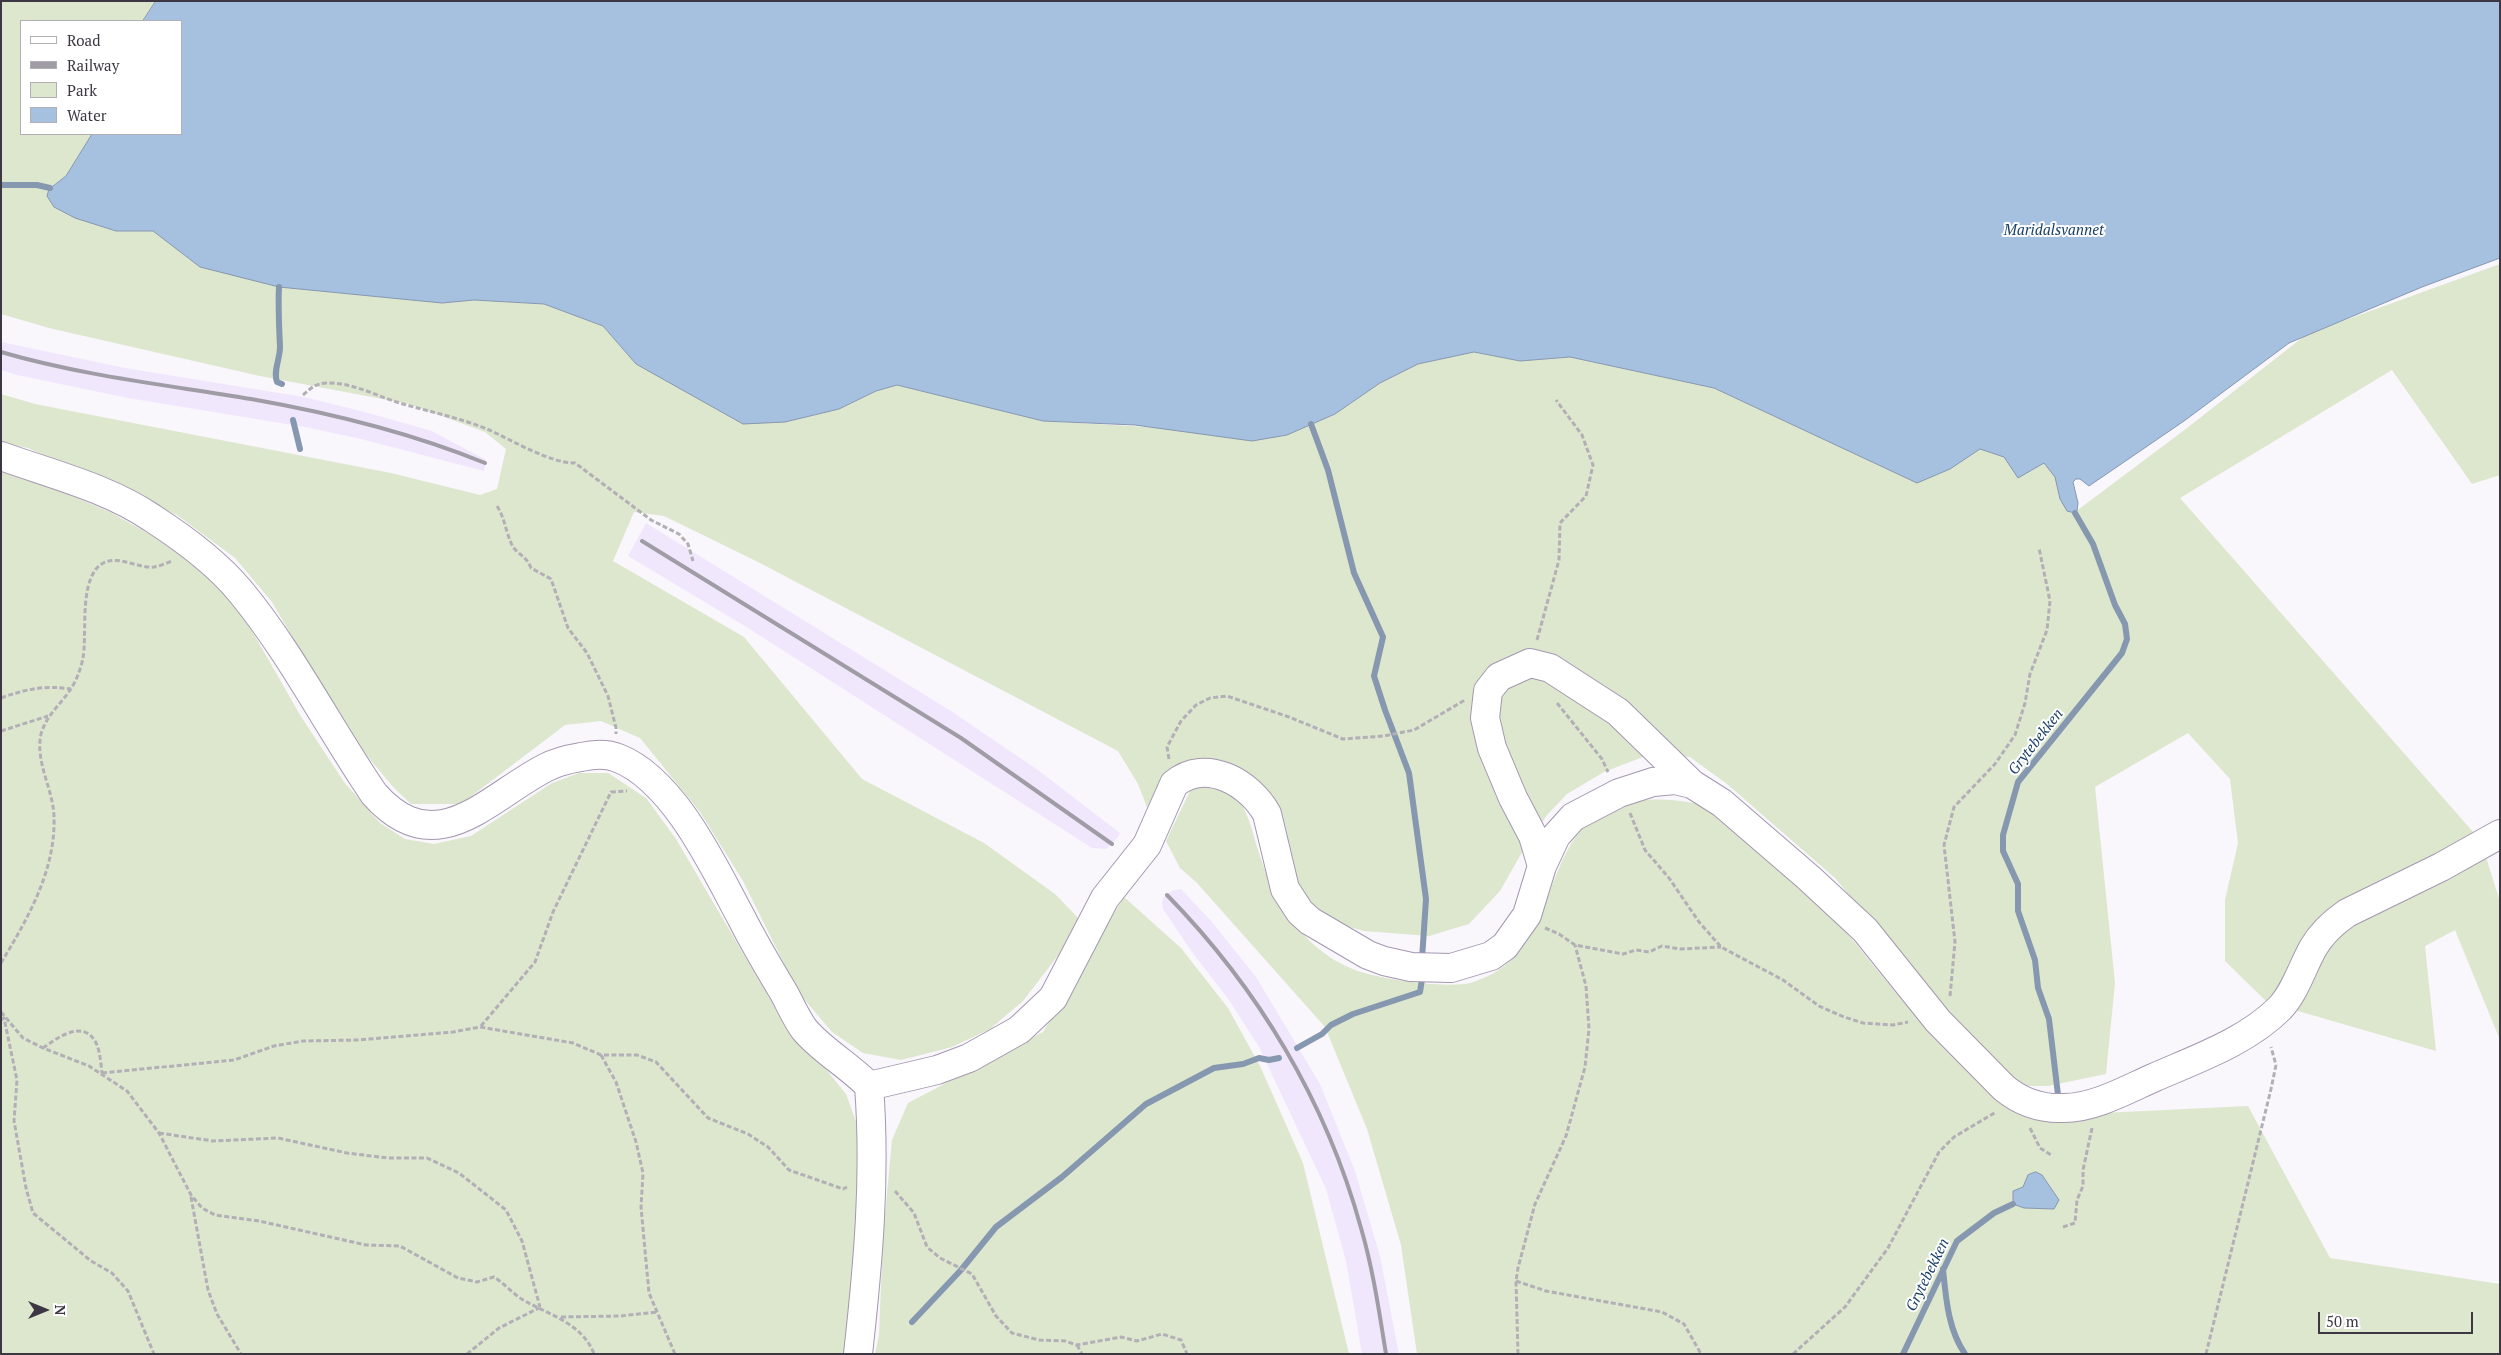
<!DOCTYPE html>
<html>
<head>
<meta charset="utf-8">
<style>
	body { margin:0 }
	#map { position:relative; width:2501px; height:1355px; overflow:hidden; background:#f9f6fc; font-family:"PT Serif",serif }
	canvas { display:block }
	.frame { position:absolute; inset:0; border:2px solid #3c3742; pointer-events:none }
	.legend { position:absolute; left:20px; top:20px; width:162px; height:115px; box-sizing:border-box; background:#fff; border:1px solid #b1afb3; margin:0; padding:6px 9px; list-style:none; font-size:15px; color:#3c3742 }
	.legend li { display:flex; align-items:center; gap:10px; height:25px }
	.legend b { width:25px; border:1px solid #b1afb3 }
	.north { position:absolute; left:20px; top:1285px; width:50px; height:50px; -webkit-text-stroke:4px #fff; paint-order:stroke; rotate:90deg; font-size:14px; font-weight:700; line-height:20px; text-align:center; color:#3c3742 }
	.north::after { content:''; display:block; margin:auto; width:18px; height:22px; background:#3c3742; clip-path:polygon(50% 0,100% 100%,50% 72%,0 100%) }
	.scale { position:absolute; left:2318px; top:1312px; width:155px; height:22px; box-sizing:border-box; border:2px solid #3c3742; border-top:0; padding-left:6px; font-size:15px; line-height:18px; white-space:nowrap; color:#3c3742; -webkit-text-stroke:4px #fff; paint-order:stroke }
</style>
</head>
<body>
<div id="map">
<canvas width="2501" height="1355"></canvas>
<div class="frame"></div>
<ul class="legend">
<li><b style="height:6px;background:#fff"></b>Road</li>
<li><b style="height:6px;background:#a09ca5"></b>Railway</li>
<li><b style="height:14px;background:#dde7ce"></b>Park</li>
<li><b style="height:14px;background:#a6c0df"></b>Water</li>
</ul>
<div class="north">N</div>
<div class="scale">50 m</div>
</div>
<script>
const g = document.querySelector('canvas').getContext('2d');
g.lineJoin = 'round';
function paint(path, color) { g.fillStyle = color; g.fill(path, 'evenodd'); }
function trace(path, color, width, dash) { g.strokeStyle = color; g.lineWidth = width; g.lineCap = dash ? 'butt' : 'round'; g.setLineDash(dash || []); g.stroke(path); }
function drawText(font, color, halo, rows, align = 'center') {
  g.font = font + ' "PT Serif",serif'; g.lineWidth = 4; g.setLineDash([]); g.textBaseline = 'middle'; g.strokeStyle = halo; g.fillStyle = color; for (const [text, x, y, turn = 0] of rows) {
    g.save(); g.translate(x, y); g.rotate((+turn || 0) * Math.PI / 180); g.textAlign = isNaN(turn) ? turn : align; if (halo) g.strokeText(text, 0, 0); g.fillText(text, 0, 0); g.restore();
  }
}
paint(new Path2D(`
	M1 342 125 368 304 397 361 411 432 431 486 460 484 471 361 439 305 427 128 398 17 375 1 370Z
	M646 523 951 711 1038 770 1120 833 1118 837 1106 849 1092 848 748 628 628 556Z
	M1181 889 1212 922 1256 977 1320 1084 1355 1171 1380 1256 1399 1354H1362L1346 1261 1326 1189 1259 1047 1229 1000 1192 952 1163 909 1162 902 1164 897 1171 891Z`), '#f1e7fc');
paint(new Path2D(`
	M1 1H156L143 21H21V134H92L66 176 53 185 47 194 54 207 116 231H153L200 267 442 303 474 300 544 304 603 326 636 364 785 422 839 409 876 391 897 385 1043 421 1287 435 1335 414 1380 383 1418 364 1474 352 1520 361 1570 357 1714 388 1917 483 2005 414 2066 490 2075 512 2187 428 2307 334 2500 264V475L2472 484 2392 370 2180 498 2481 841 2500 902V1040L2455 930 2425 946 2436 1051 2267 1002 2225 961V900L2238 843 2230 779 2188 733 2095 787 2115 983 2106 1074 2048 1086H2025L2005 1079 1957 1026 1835 878 1727 784 1690 757 1648 755 1604 772 1567 794 1547 815 1521 854 1500 891 1469 924 1429 936 1364 931 1314 917 1289 885 1276 829 1205 767 1151 818 1138 784 1118 751 760 563 664 516 634 512 613 561 744 637 862 779 984 843 1055 894 1081 921 1063 949 1023 1001 990 1029 952 1047 901 1060 863 1053 832 1032 798 992 743 881 700 812 640 738 601 721 565 725 461 804H411L394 788 348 733 272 602 235 558 177 515 28 448 1 443V394L35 404 391 473 480 495 497 489 506 449 485 432 409 404 260 376 49 328 1 314Z
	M1 470 34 480 110 512 176 549 215 581 243 615 300 715 344 782 380 823 405 839 434 844 471 836 552 783 579 773H608L646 798 676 839 791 1035 825 1068 846 1094 858 1127V1200L848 1354H1Z
	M1209 782C1215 784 1225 786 1230 791 1248 806 1252 832 1259 853 1277 911 1314 964 1377 976 1398 981 1450 988 1470 983 1587 952 1514 773 1694 803 1714 806 1740 831 1755 845 1777 864 1800 883 1820 903 1858 942 1888 989 1927 1025 1963 1058 2004 1086 2041 1116L2248 1106 2330 1258 2500 1284V1354H1417L1401 1245 1367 1129 1325 1027 1197 883 1180 868 1166 841 1191 789Z
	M1124 897 1181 948 1228 1008 1260 1066 1303 1163 1349 1354H875L879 1335 883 1236 892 1140 908 1103 1043 1032Z`), '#dde7ce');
const water = new Path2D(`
	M156 1H2500V258L2422 287 2289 343 2184 421 2089 486 2080 479H2076L2073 482 2078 503 2077 511 2075 513 2067 511 2060 499 2055 477 2044 463 2018 478 2004 457 1980 449 1950 469 1917 483 1714 388 1570 357 1520 361 1474 352 1418 364 1380 383 1335 414 1287 435 1252 441 1135 425 1043 421 897 385 876 391 839 409 785 422 743 424 636 364 603 326 544 304 474 300 442 303 279 287 200 267 153 231H116L75 218 54 207 47 196 49 189 66 176 92 134H181V21H143Z
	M2036 1172 2042 1175 2059 1200 2054 1209 2024 1208 2013 1204V1191L2023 1187 2028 1175Z`);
paint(water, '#a6c0df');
trace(water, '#8697b0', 1);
trace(new Path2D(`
	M1 185H37L50 188
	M279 287C278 307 279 327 280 347 280 359 273 371 277 382L282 384
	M293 420 300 449
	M1311 424 1328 470 1354 573 1383 637 1374 676 1385 710 1409 773 1426 899 1422 959
	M1297 1048 1322 1034 1331 1025 1353 1014 1420 992 1422 979
	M2058 1095 2049 1019 2038 988 2035 960 2018 911V884L2003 851V835L2018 782 2122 653 2127 639 2125 624 2115 605 2093 544 2075 513
	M1943 1269C1946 1299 1948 1329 1965 1354
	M912 1322 961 1270 996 1227 1062 1177 1146 1104 1214 1068 1243 1064 1259 1058 1269 1060 1279 1058
	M1903 1354 1957 1241 1994 1213 2013 1204`), '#8697b0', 6);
const minor = new Path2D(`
	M1 456C51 474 108 488 152 518 183 538 216 562 240 591 290 651 329 728 374 794 436 864 487 798 545 768 556 762 569 759 581 757 594 754 606 753 618 758 674 780 714 867 741 917 754 943 769 968 784 993 790 1004 796 1018 804 1029 821 1050 850 1066 869 1086 876 1176 868 1265 858 1354
	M1542 866 1533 836 1513 798 1492 748 1485 718 1488 691 1499 677 1530 663 1550 668 1618 712 1692 784
	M869 1086 937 1070 969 1058 1019 1030 1053 998 1105 898 1147 845 1174 784C1206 757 1250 783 1267 814L1285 889 1300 912 1310 921 1368 955 1384 961 1411 967 1451 968 1491 956 1505 946 1527 915 1542 866 1556 836 1573 817 1619 793 1653 782 1675 780 1692 784 1722 803 1809 878 1865 930 1938 1021 2004 1088C2021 1102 2041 1109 2064 1108 2094 1108 2126 1090 2153 1078 2196 1059 2246 1042 2280 1008 2295 992 2302 968 2313 948 2321 934 2334 922 2347 913L2441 867 2500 834`);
trace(minor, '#a498b1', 30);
trace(new Path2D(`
	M303 395C311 388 315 384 326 383 353 382 378 397 403 404 431 412 460 418 487 429 512 440 549 463 575 463L651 520 679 534 688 544 693 561
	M497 506C505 518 506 534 513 547 519 555 527 557 531 568L551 579 568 628 587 653 608 696 616 728V734
	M1537 640 1559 560 1560 523 1586 496 1593 465 1582 435 1556 400
	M1 698C26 689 45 685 71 689
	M1557 703 1602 759 1608 772
	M1 731 48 716
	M1169 759 1167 747 1181 721 1196 705 1210 698 1227 696 1289 717 1343 739 1384 736 1414 730 1465 700
	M1630 813 1645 850 1669 878 1699 922 1721 947 1783 980 1819 1006 1844 1017 1863 1023 1893 1025 1908 1022
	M1545 928 1559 934 1575 945 1623 954 1636 950 1649 952 1662 946 1680 949 1721 947
	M1 963C28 918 56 870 54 816 53 789 35 762 41 734 46 716 60 705 70 690 76 682 81 668 83 658 87 634 80 590 96 569 112 550 136 569 154 567 160 566 167 563 172 561
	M1950 996 1955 942 1944 845 1954 807 1995 764 2015 735 2025 703 2030 674 2047 630 2050 601 2039 548
	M1 1012 23 1038 43 1048 89 1066 127 1091 159 1133 191 1195 202 1208 215 1215 259 1221 366 1245 400 1246 458 1278 477 1282 494 1277C505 1284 514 1295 525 1301 550 1315 583 1324 594 1354
	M1 1020 4 1018 17 1080 14 1121 26 1188 33 1213 91 1261 112 1273 128 1291 154 1354
	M481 1026 535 962 553 912 611 792 627 791
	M43 1048C57 1038 85 1017 97 1045 100 1053 101 1064 102 1073
	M601 1055 616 1082 636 1142 643 1173 641 1207 649 1293 675 1354
	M102 1073 234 1060 274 1046 303 1041 358 1040 453 1032 480 1027 573 1043 601 1055H637L656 1062 708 1118 748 1134 768 1147 789 1170 843 1189 847 1187
	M2030 1128 2040 1148 2051 1155
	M159 1133 213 1141 278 1138 347 1153 388 1158H427L459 1173 506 1210 522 1241 540 1307
	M895 1191 914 1213 927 1247 940 1258 972 1274 996 1316 1012 1333 1039 1340 1065 1341 1077 1345 1121 1337 1137 1341 1162 1334 1181 1340 1187 1354
	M191 1197 208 1290 217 1314 241 1354
	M2063 1227 2075 1223 2077 1200 2083 1186V1170L2092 1128
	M1516 1281 1546 1291 1662 1312 1684 1324 1701 1354
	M561 1317 620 1316 658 1312
	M1077 1345 1082 1354
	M467 1354 499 1328 539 1308
	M1518 1354 1516 1281 1518 1268 1535 1204 1566 1136 1585 1067 1589 1029 1586 986 1575 945
	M1793 1354 1845 1307 1888 1248 1939 1152 1954 1137 1996 1112
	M2206 1354 2271 1089 2276 1065 2271 1047`), '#b2afb6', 3, [5, 2.5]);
trace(minor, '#fff', 28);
trace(new Path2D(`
	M1 352C83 376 168 385 251 399 331 413 409 432 485 463
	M642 541 961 738 1112 844
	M1167 895C1258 988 1326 1101 1361 1228 1373 1269 1379 1311 1386 1354`), '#a09ca5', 4);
drawText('italic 15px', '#1a4068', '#fff', [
	["Maridalsvannet",2054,231],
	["Grytebekken",2036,742,-52],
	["Grytebekken",1928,1275,-64]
]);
</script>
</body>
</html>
